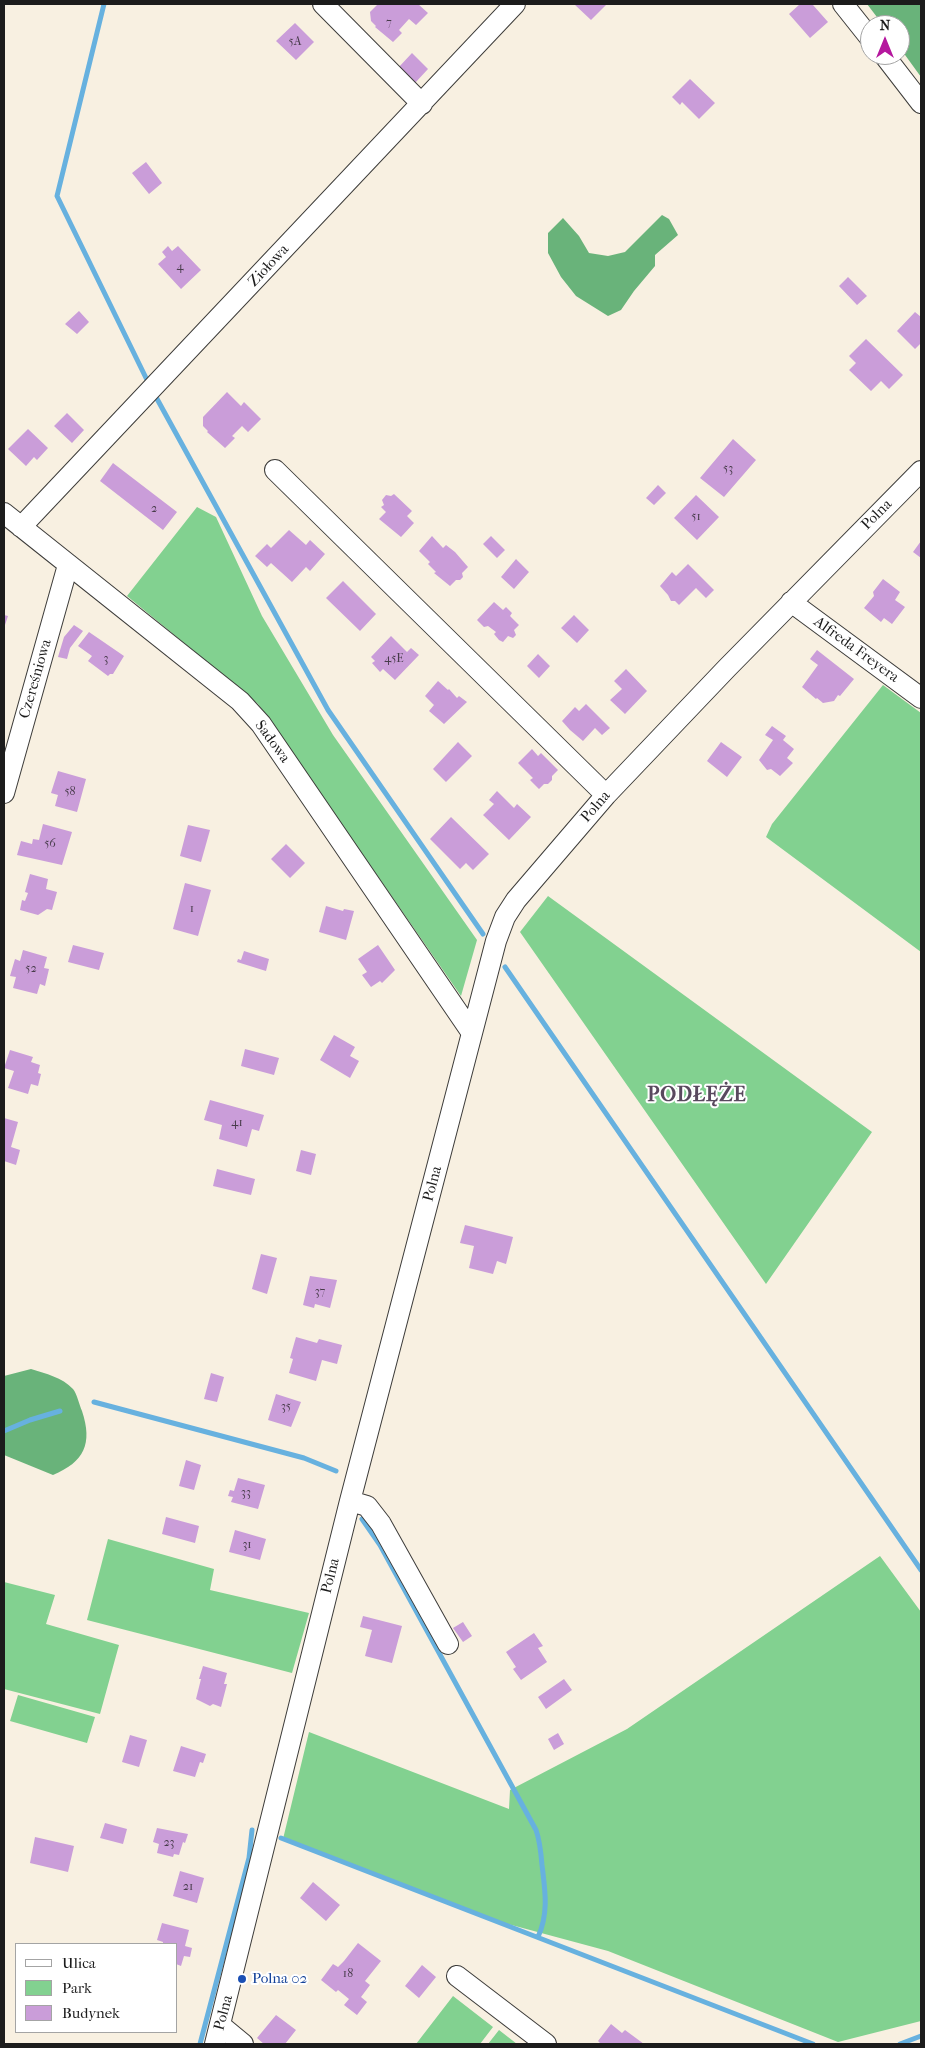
<!DOCTYPE html>
<html>
<head>
<meta charset="utf-8">
<style>
	body { margin:0 }
	#map { position:relative; width:925px; height:2048px; overflow:hidden; background:#f8f0e1; font-family:"IM FELL French Canon",serif }
	canvas { display:block }
	.frame { position:absolute; inset:0; border:5px solid #1c1c1c; pointer-events:none }
	.legend { position:absolute; left:15px; top:1943px; width:162px; height:90px; box-sizing:border-box; background:#fff; border:1px solid #a4a4a4; margin:0; padding:6px 9px; list-style:none; font-size:15px; color:#1c1c1c }
	.legend li { display:flex; align-items:center; gap:10px; height:25px }
	.legend b { width:25px; border:1px solid #a4a4a4 }
	.north { position:absolute; left:860px; top:15px; width:50px; height:50px; box-sizing:border-box; background:#fff; border:1px solid #a4a4a4; border-radius:50%; rotate:0deg; font-size:14px; font-weight:700; line-height:20px; text-align:center; color:#1c1c1c }
	.north::after { content:''; display:block; margin:auto; width:18px; height:22px; background:#b5179e; clip-path:polygon(50% 0,100% 100%,50% 72%,0 100%) }
</style>
</head>
<body>
<div id="map">
<canvas width="925" height="2048"></canvas>
<div class="frame"></div>
<ul class="legend">
<li><b style="height:6px;background:#fff"></b>Ulica</li>
<li><b style="height:14px;background:#82d190"></b>Park</li>
<li><b style="height:14px;background:#ca9dd9"></b>Budynek</li>
</ul>
<div class="north">N</div>
</div>
<script>
const g = document.querySelector('canvas').getContext('2d');
g.lineJoin = 'round';
function paint(path, color) { g.fillStyle = color; g.fill(path, 'evenodd'); }
function trace(path, color, width, dash) { g.strokeStyle = color; g.lineWidth = width; g.lineCap = dash ? 'butt' : 'round'; g.setLineDash(dash || []); g.stroke(path); }
function drawText(font, color, halo, rows, align = 'center') {
  g.font = font + ' "IM FELL French Canon",serif'; g.lineWidth = 4; g.setLineDash([]); g.textBaseline = 'middle'; g.strokeStyle = halo; g.fillStyle = color; for (const [text, x, y, turn = 0] of rows) {
    g.save(); g.translate(x, y); g.rotate((+turn || 0) * Math.PI / 180); g.textAlign = isNaN(turn) ? turn : align; if (halo) g.strokeText(text, 0, 0); g.fillText(text, 0, 0); g.restore();
  }
}
paint(new Path2D(`
	M197 507 216 517 262 616 333 735 477 940 461 996 258 704 127 596Z
	M883 685 921 713V952L766 837 772 824Z
	M548 896 872 1132 766 1284 520 932Z
	M108 1539 214 1569 210 1590 309 1613 292 1673 87 1620Z
	M880 1556 921 1612V2021L838 2042 608 1951 493 1920 283 1839 309 1732 509 1809 510 1790 627 1729Z
	M4 1582 55 1595 46 1624 119 1645 100 1714 4 1689Z
	M18 1695 95 1717 87 1743 10 1721Z
	M453 1996 493 2027 480 2044H416Z
	M499 2030 517 2044H488Z`), '#82d190');
paint(new Path2D(`
	M867 4H921V77L900 48V25H883Z
	M662 215 669 219 678 235 655 255V266L634 291 621 310 608 316 576 296 561 277 548 253V233L563 218 579 236 589 253 608 256 625 252Z
	M31 1369C46 1374 62 1377 73 1389 77 1394 79 1404 82 1411 93 1444 84 1462 53 1475L4 1455V1376Z`), '#69b37a');
trace(new Path2D(`
	M104 4 57 196 148 382
	M156 397 328 710 483 934
	M505 967 921 1570
	M94 1402 304 1458 336 1471
	M4 1431 30 1420 60 1411
	M362 1519 380 1545 536 1830C540 1841 541 1853 542 1865 545 1890 549 1913 538 1937
	M281 1838 813 2044
	M200 2044 249 1858 252 1830
	M900 2044 921 2036`), '#67b1df', 5);
paint(new Path2D(`
	M378 4H418L428 13 416 25 409 19 399 30 402 33 393 42 375 27 376 26 371 21 370 12Z
	M574 4H607L591 20Z
	M800 4H814L813 5 828 22 810 38 789 14Z
	M295 23 314 42 296 60 276 41Z
	M412 53 428 69 415 83 398 68Z
	M690 79 715 103 699 119 682 102 680 105 672 97Z
	M146 162 162 183 149 194 132 173Z
	M168 246 172 251 178 246 201 270 181 289 158 264 166 257 162 252Z
	M848 277 867 296 857 305 839 286Z
	M79 311 89 322 77 334 65 324Z
	M915 312 921 317V343L915 349 897 331Z
	M866 339 903 375 889 389 881 381 871 391 849 370 856 363 849 356Z
	M227 392 241 406 244 402 261 419 248 432 242 426 232 436 235 438 225 448 207 432 208 431 203 426V417Z
	M67 413 84 430 72 443 54 426Z
	M28 429 48 448 37 460 34 457 26 466 8 449Z
	M733 439 756 460 724 497 700 478Z
	M113 463 177 512 163 530 100 481Z
	M658 485 666 493 654 505 646 498Z
	M394 494 412 511 407 516 414 523 401 537 379 519 386 512 381 507 384 505 382 500 386 495 391 496Z
	M696 495 719 517 697 540 674 518Z
	M289 530 306 545 310 540 325 554 310 571 306 567 292 582 271 563 267 567 255 556 267 544 271 548Z
	M432 536 443 548 446 545 455 552 468 567 462 573 463 577 460 580H456L450 586 434 573 436 572 428 564 430 562 419 551Z
	M491 536 505 550 497 558 483 544Z
	M921 541V558L913 552Z
	M516 559 529 572 514 589 501 577Z
	M688 564 714 590 706 598 696 588 679 605 675 601H671L668 595 660 586 672 572 676 576Z
	M883 579 900 592 895 600 905 607 892 624 884 618 881 622 864 608 874 596 873 592Z
	M343 581 376 614 360 631 326 598Z
	M494 602 503 610 506 607 512 613 510 616 519 625 514 630 516 635 513 638 508 636 503 642 499 640 494 634 496 632 488 626 484 627 477 620Z
	M4 615 8 616 4 628Z
	M574 615 589 630 577 643 561 628Z
	M74 625 83 631 70 648 67 659 58 657 64 637Z
	M89 632 124 656 113 674H110L108 676 88 661 92 656 78 646Z
	M391 636 407 652 411 648 419 655 395 680 383 669 380 672 372 663 375 661 371 657Z
	M817 650 854 679 840 696 838 695 834 701 823 703 817 698 816 699 802 687 818 665 810 659Z
	M538 654 550 666 539 678 527 666Z
	M626 669 647 691 625 714 610 700 622 689 614 681Z
	M438 681 448 690 449 689 457 698 459 696 467 702 444 724 429 711 434 705 425 696Z
	M586 704 610 728 602 735 595 728 583 741 570 730 562 721 575 707 579 711Z
	M772 726 786 736 783 740 794 749 787 758 793 763 780 776 771 769 767 770 759 760 773 740 765 735Z
	M458 742 472 756 446 782 433 769Z
	M721 742 742 757 727 777 707 761Z
	M532 749 538 756 541 753 558 770 552 776V780L548 784H544L539 789 530 780 533 778 518 763Z
	M58 771 86 779 77 812 55 806 58 795 51 793Z
	M497 791 514 808 517 804 531 817 509 840 483 815 494 804 489 800Z
	M451 817 489 854 473 870 466 863 460 869 430 839Z
	M43 824 72 832 62 865 17 855 21 841 32 844 33 839 39 840Z
	M188 825 210 830 201 862 180 856Z
	M286 844 305 863 290 878 271 859Z
	M30 874 48 879 46 889 57 892 52 910 47 909 38 915 20 910 22 900 25 901 28 893 25 892Z
	M185 883 211 890 198 936 173 929Z
	M326 906 343 911 344 909 354 911 346 940 319 932Z
	M73 945 104 953 99 970 68 962Z
	M378 945 395 970 382 983 380 981 371 987 362 975 367 972 358 959Z
	M23 950 47 957 44 968 49 969 45 986 40 984 37 994 13 988 16 977 10 976 15 959 20 961Z
	M244 951 269 959 266 971 237 962 238 959 241 960Z
	M334 1035 355 1047 350 1056 359 1061 350 1078 320 1060Z
	M245 1049 279 1058 274 1075 241 1066Z
	M10 1050 33 1057 31 1062 40 1065 38 1073 41 1074 38 1086 31 1084 28 1094 8 1088 14 1071 4 1068Z
	M210 1100 264 1115 259 1131 252 1129 247 1147 219 1139 222 1125 204 1120Z
	M4 1118 18 1122 11 1147 20 1150 16 1165 4 1161Z
	M301 1150 316 1154 311 1175 296 1171Z
	M217 1169 255 1179 251 1195 213 1186Z
	M465 1225 513 1237 506 1264 497 1261 493 1274 469 1268 474 1246 460 1243Z
	M261 1254 277 1258 267 1294 252 1289Z
	M310 1276 337 1280 330 1308 315 1304 314 1308 303 1305Z
	M296 1337 317 1343 319 1339 342 1345 337 1364 322 1360 316 1381 289 1373 293 1359 290 1358Z
	M211 1373 224 1377 217 1402 204 1399Z
	M276 1394 301 1402 291 1427 268 1420Z
	M186 1460 201 1465 194 1490 179 1486Z
	M238 1478 265 1485 258 1509 231 1502 233 1497 228 1496 230 1490 234 1491Z
	M166 1517 199 1526 195 1543 162 1534Z
	M235 1530 266 1539 260 1560 229 1552Z
	M363 1616 402 1626 392 1663 365 1656 372 1630 360 1627Z
	M463 1622 472 1636 463 1642 453 1628Z
	M534 1633 543 1646 538 1648 547 1662 521 1680 513 1669 516 1667 506 1652Z
	M203 1666 227 1673 224 1684H227L221 1707 213 1704 210 1706 196 1699 201 1679H199Z
	M564 1679 572 1690 546 1709 538 1697Z
	M558 1733 564 1744 554 1750 548 1739Z
	M130 1735 147 1740 139 1767 122 1762Z
	M181 1746 206 1754 203 1763 200 1762 195 1777 173 1771Z
	M105 1823 127 1829 123 1844 100 1838Z
	M157 1828 188 1834 185 1843 183 1842 179 1855 174 1854 173 1857 157 1853 159 1844 153 1842Z
	M35 1837 74 1846 68 1872 30 1863Z
	M180 1871 204 1878 197 1903 173 1896Z
	M313 1882 340 1905 326 1921 300 1898Z
	M162 1923 189 1930 185 1946 192 1948 190 1957 184 1956 181 1966 176 1964V1944H163V1942L157 1940Z
	M358 1943 381 1961 365 1981 370 1985 361 1997 367 2002 357 2015 344 2005 349 1999 338 1990 336 1992 321 1980 333 1964 338 1967 344 1961Z
	M422 1965 436 1977 419 1998 405 1986Z
	M276 2015 296 2030 285 2044H264L257 2038Z
	M611 2024 622 2033 625 2030 644 2044H601L598 2041Z`), '#ca9dd9');
const minor = new Path2D(`
	M323 4 422 104
	M843 4 870 38
	M884 55 921 103
	M275 470 606 795
	M4 513 240 701 261 724 472 1033
	M21 527 515 4
	M791 602 921 698
	M4 793 68 565
	M350 1501 367 1506 381 1524 448 1644
	M457 1976 546 2044
	M220 2025 243 2044
	M215 2044 350 1501 496 941 505 917 516 900 606 795 727 668 921 471`);
trace(minor, '#3d3c3a', 22);
trace(minor, '#fff', 20);
for (const [x, y, r, color] of [
	[242,1979,5,"#1a4fb4"]
]) { const dot = new Path2D(); dot.arc(x, y, r, 0, 2 * Math.PI); g.fillStyle = color; g.fill(dot); trace(dot, '#fff', 2); }
drawText('12px', '#483c4b', null, [
	["7",389,23],
	["5A",295,42],
	["4",180,267],
	["53",728,469],
	["2",154,509],
	["51",696,517],
	["3",106,659],
	["45E",394,659],
	["58",70,792],
	["56",50,844],
	["1",192,909],
	["52",31,969],
	["41",237,1123],
	["37",320,1292],
	["35",286,1407],
	["33",246,1493],
	["31",247,1545],
	["23",169,1843],
	["21",188,1887],
	["18",348,1974]
]);
drawText('15px', '#1c1c1c', '#fff', [
	["Ziołowa",269,266,-47],
	["Polna",877,515,-45],
	["Alfreda Freyera",856,650,36],
	["Czereśniowa",36,679,-74],
	["Sadowa",272,742,54],
	["Polna",596,807,-49],
	["Polna",433,1184,-75],
	["Polna",331,1576,-76],
	["Polna",224,2013,-75]
]);
drawText('15px', '#164399', '#fff', [
	["Polna 02",252,1979]
], 'left');
g.letterSpacing = '1px';
drawText('bold 20px', '#59495e', '#fff', [
	["PODŁĘŻE",697,1096]
]);
g.letterSpacing = '0px';
</script>
</body>
</html>
